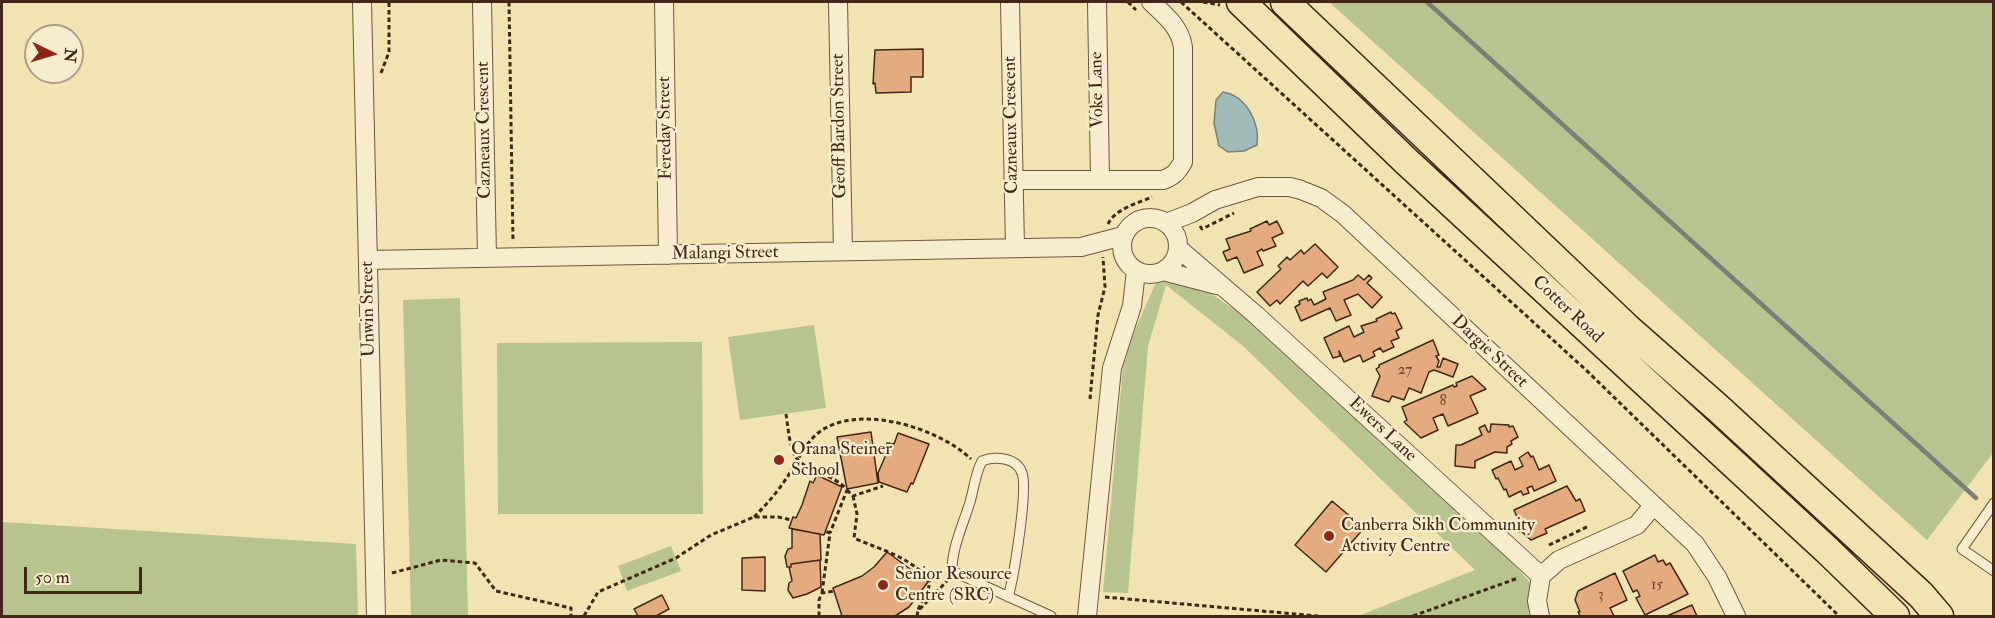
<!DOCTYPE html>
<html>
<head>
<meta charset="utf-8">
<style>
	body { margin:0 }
	#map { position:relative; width:1995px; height:618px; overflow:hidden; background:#f2e3b3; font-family:"IM FELL Double Pica",serif }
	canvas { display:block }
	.frame { position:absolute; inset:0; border:3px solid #422719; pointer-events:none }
	.north { position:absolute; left:24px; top:24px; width:60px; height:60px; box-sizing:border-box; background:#f7edce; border:2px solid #af9e86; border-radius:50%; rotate:95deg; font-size:16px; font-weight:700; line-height:24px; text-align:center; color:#422719 }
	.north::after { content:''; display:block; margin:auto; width:21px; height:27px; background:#8f2418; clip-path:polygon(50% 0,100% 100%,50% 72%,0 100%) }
	.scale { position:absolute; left:24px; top:567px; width:118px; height:27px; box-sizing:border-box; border:3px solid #422719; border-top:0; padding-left:8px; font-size:18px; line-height:21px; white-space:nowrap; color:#422719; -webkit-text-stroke:4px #f7edce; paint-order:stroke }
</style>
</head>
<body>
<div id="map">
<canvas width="1995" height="618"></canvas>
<div class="frame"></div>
<div class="north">N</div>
<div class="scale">50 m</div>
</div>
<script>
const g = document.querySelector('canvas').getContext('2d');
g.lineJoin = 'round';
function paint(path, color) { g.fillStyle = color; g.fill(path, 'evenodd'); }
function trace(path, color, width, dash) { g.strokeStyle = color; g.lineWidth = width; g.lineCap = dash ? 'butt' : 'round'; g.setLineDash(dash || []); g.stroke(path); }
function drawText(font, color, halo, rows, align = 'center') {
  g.font = font + ' "IM FELL Double Pica",serif'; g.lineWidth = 4.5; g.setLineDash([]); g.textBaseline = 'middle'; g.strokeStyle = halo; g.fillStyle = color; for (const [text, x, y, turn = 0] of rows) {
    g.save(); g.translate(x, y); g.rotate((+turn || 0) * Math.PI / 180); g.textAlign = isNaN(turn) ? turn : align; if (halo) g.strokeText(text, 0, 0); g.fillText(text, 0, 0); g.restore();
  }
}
paint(new Path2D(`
	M1329 2H1993V453L1927 540Z
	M1174 277 1206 290 1256 325 1510 559 1531 584 1528 607 1530 616H1362L1363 614 1475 570 1243 346 1166 285 1148 346 1128 593 1103 592 1123 366 1135 330 1157 280Z
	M460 298 468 616H411L403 300Z
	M814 325 826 408 740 420 728 337Z
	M702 342 703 514H498L497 343Z
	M2 522 356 544 358 616H2Z
	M671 546 681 571 627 591 618 566Z`), '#b7c48f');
const water = new Path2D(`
	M1223 92C1246 96 1260 122 1257 145L1244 151 1228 152 1219 146 1214 123 1216 100Z`);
paint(water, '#a0bbb8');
trace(water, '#7a8078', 1.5);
trace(new Path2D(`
	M1427 2 1976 498`), '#7a8078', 4.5);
const building = new Path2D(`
	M923 49V77H911V92L876 93 875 83 873 84 875 50Z
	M1267 221 1269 225 1277 221 1283 233 1272 238 1276 246 1263 251 1262 249 1257 252 1263 265 1244 273 1237 257 1227 261 1223 252 1230 249 1226 239 1251 231 1250 229Z
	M1315 244 1338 267 1327 278 1322 273 1308 286 1303 281 1280 304 1277 300 1270 306 1257 292 1281 269 1278 266 1287 257 1290 260 1301 250 1304 254Z
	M1358 275 1364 280 1369 275 1372 278 1367 283 1382 297 1372 308 1358 294 1344 300 1351 315 1336 321 1330 308 1301 321 1295 307 1300 304 1299 301 1307 298 1308 301 1311 299 1314 305 1326 299 1323 292 1353 280Z
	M1391 312 1392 314 1395 313 1402 328 1396 331 1399 338 1391 341 1394 347 1383 352 1380 348 1373 352 1375 356 1363 362 1360 355 1344 362 1339 351 1340 356 1333 358 1324 338 1349 326 1354 337 1364 332 1361 326 1377 321 1376 319Z
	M1433 340 1439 355 1436 356 1439 361 1437 367H1440L1443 358 1458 364 1453 377 1434 370 1429 372 1421 393 1409 388 1404 400 1392 396 1389 402 1372 396 1380 376 1376 369 1379 367V365Z
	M1472 376 1486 389 1470 396 1478 413 1448 426 1443 414 1433 418 1438 430 1421 438 1404 422 1407 420 1402 407 1453 385 1454 387 1457 386 1456 383Z
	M1491 424 1509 425V427L1513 426 1518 437 1511 441 1512 444 1507 447V453L1495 452 1475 461V468L1455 466 1456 445H1461L1482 435 1479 428 1485 425 1488 432H1490Z
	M871 432 878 483 847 489 837 437Z
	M898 433 929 444 913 484 911 483 907 492 879 482 878 473 885 457 887 443 894 444Z
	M1528 452 1531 457 1533 456 1539 470 1549 465 1556 481 1534 491 1532 486 1527 488 1529 493 1523 495 1521 491 1509 497 1506 489 1504 490 1498 478 1496 479 1492 470 1511 461 1515 470 1523 466 1519 458Z
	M817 475 842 487 824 535 789 528 793 517 796 518 802 505 810 481 813 483Z
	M1567 486 1576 501 1580 499 1585 511 1545 529 1547 533 1531 540 1521 531 1519 532 1516 526 1520 524 1514 510Z
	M1332 501 1364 528 1326 572 1295 545Z
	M792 529 820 534 821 560 791 564V567H787L785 556 788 549 792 548Z
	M887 552 928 582 909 607 895 616H842L833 588 862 576 874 567Z
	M1655 555 1658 562 1663 560 1666 565 1670 563 1688 594 1645 615 1636 598 1640 596 1637 590 1633 592 1623 571Z
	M765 557V591L742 590V558Z
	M820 560 821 587 807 594 793 598 788 590 789 583 792 581 789 567H791V564Z
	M1615 573 1627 600 1610 608 1614 616H1580L1578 612H1580L1575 600 1578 591Z
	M662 595 669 609 656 616H638L634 609Z
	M1692 605 1697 616H1667Z`);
paint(building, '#e4ab7f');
trace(building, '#422719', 1.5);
const service = new Path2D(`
	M1994 503 1962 549 1994 571
	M1008 597C1014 577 1028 490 1022 473 1017 457 994 456 982 461 975 474 974 489 970 502 963 525 952 547 952 571 985 586 1018 601 1051 616`);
const minor = new Path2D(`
	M362 2 376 616
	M482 2 487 258
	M664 2 668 255
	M838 2 843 251
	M1010 2 1015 248
	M1097 2 1100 179
	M1014 180H1163C1174 176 1177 172 1183 162V47C1180 27 1165 15 1151 2
	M1122 246a28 28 0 1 1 56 0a28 28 0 1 1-56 0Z
	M1166 223 1192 213 1215 200 1258 187H1290L1301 190 1321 198 1343 214 1695 544 1717 577 1736 616
	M1178 248 1256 315 1541 576
	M368 260 1081 247 1123 236
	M1163 271 1217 285
	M1087 616 1112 368 1132 306 1136 271
	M1540 616 1537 601 1541 576 1559 560 1637 525 1653 506`);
const primary = new Path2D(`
	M1241 2 1406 161 1827 550 1895 616
	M1285 2 1627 328 1719 409 1921 595 1939 616`);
trace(service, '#6e5640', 11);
trace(minor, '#6e5640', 20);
trace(primary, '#422719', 31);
trace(new Path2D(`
	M509 2 513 242
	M1128 2 1136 10
	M1181 2 1586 370 1839 616
	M1203 2 1220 5
	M381 73 389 52V2
	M1108 224C1115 209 1138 203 1152 197
	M1200 226 1202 229 1234 213
	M1090 399 1098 315 1105 287 1103 257
	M786 414C788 427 789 444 795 456 803 471 835 474 847 490L830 533
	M847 490 853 496 883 486
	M853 496 857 514 854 538C883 551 906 555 929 579 931 593 921 599 918 611
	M754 517C768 503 781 488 791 471 799 458 806 443 818 433 857 402 939 428 971 459
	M1549 545 1589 526
	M392 573 441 560 475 563 496 591 571 608V616
	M822 593 830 533 825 531
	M1105 597 1318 616
	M584 616 598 592 676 558 711 535 754 517H778L792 520
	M819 616V600L822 593 834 591
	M917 616 918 611 947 581
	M1413 616 1518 578`), '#422719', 3, [4.5, 3]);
trace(service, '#f7edce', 9);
trace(minor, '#f7edce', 18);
trace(primary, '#f2e3b3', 28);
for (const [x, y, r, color] of [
	[779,460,6,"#8f2418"],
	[1329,536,6,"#8f2418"],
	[883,585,6,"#8f2418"]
]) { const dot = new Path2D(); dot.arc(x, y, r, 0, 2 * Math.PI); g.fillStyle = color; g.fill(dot); trace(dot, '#f7edce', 2); }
drawText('15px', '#6a4832', null, [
	["27",1405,371],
	["8",1443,402],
	["15",1657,586],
	["3",1601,596]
]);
drawText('18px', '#422719', '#f7edce', [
	["Voke Lane",1098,90,-91],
	["Cazneaux Crescent",1012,125,-91],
	["Geoff Bardon Street",840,126,-91],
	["Fereday Street",666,128,-91],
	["Cazneaux Crescent",485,130,-91],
	["Malangi Street",725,254,-1],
	["Unwin Street",369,309,-91],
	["Cotter Road",1567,310,43],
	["Dargie Street",1489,352,43],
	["Ewers Lane",1382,430,43]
]);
drawText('18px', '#422719', '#f7edce', [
	["Orana Steiner",791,450],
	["School",791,471],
	["Canberra Sikh Community",1341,526],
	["Activity Centre",1341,547],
	["Senior Resource",895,575],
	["Centre (SRC)",895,596]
], 'left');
</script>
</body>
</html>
